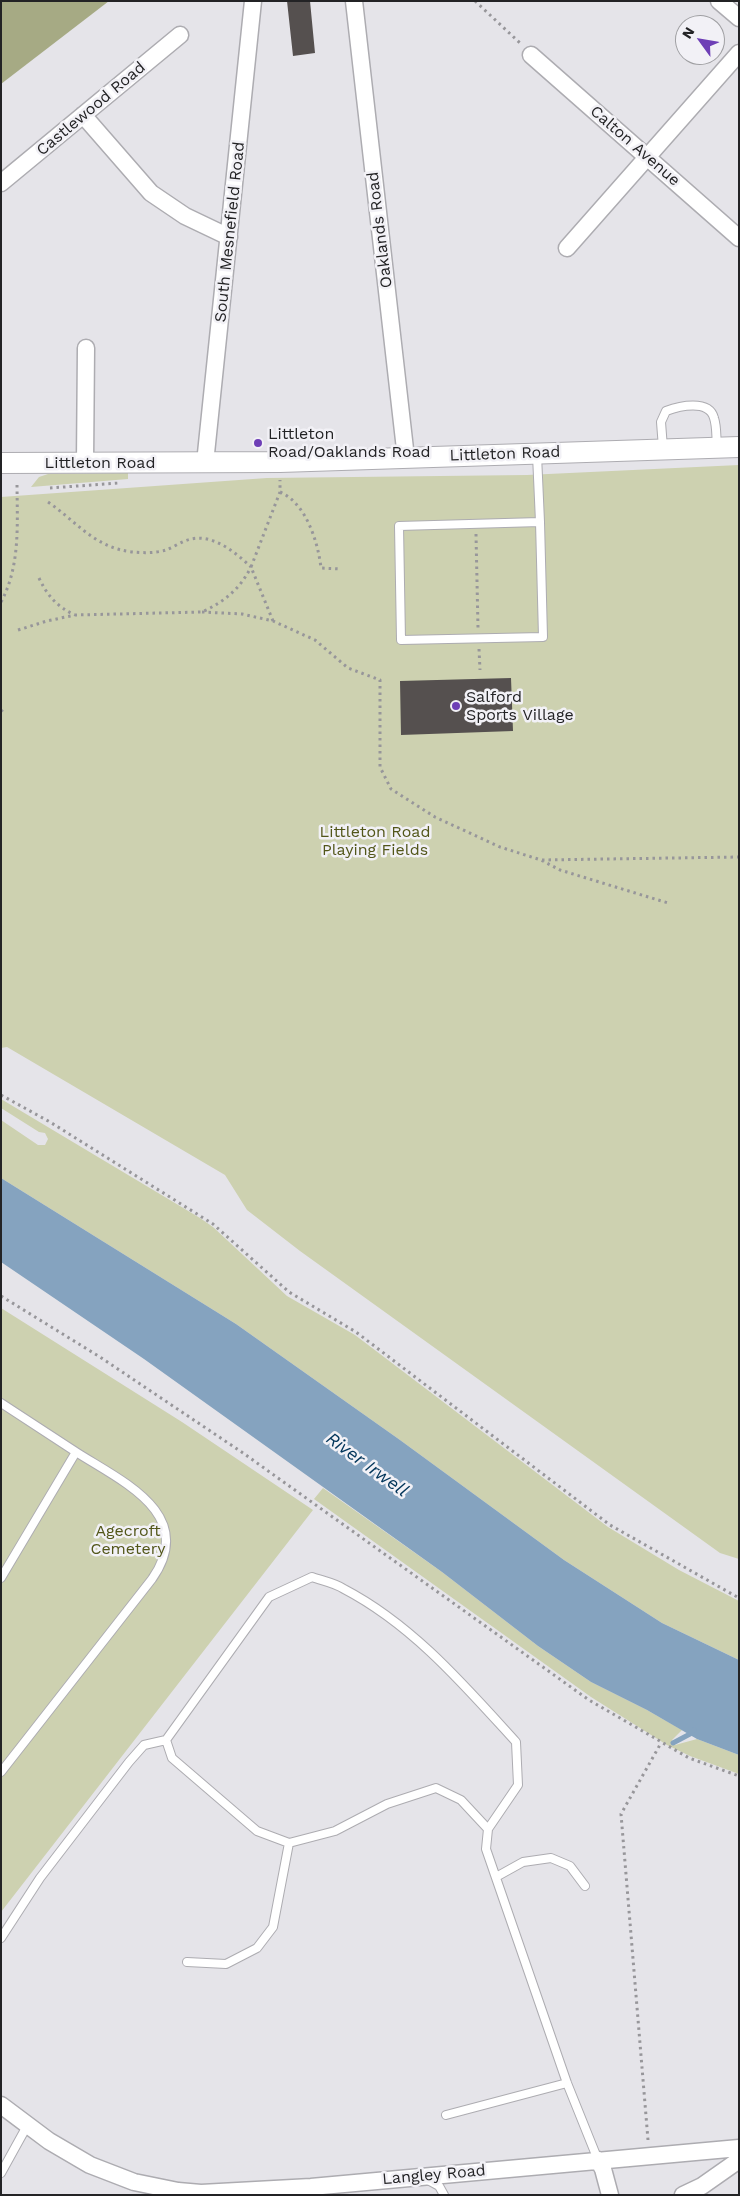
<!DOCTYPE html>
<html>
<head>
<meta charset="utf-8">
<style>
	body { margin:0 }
	#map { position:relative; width:740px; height:2196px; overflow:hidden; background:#e5e4e9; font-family:"Work Sans",sans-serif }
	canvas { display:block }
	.frame { position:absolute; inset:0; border:2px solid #232325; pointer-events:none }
	.north { position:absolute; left:675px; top:15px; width:50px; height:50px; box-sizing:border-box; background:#f2f1f6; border:1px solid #9f9fa2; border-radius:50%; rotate:302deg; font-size:14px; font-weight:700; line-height:20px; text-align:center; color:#232325 }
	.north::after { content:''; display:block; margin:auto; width:18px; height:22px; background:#6e3fb6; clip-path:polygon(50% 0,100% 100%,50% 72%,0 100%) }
</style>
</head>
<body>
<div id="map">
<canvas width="740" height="2196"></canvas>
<div class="frame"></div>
<div class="north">N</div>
</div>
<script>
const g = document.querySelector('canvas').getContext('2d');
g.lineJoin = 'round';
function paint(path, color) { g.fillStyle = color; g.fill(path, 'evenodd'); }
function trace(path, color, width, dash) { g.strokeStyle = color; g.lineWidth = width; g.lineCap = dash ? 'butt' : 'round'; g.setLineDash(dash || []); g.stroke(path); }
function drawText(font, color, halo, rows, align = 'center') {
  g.font = font + ' "Work Sans",sans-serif'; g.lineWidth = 5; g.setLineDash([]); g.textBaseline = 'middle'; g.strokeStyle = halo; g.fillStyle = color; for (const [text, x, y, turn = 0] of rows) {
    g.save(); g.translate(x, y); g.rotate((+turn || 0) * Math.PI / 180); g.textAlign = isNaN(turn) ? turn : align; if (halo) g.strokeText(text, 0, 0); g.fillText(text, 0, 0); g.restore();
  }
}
paint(new Path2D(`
	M739 465V1559L720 1553 300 1251 247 1210 225 1175 7 1047 1 1048V497L267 478 527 475Z
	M128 473V479L31 487 39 477 48 474Z
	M1 1099 200 1218 213 1227 287 1296 355 1335 608 1527 679 1570 739 1601V1660L662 1623 564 1560 400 1440 236 1324 1 1178V1120L38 1145H45L48 1139 45 1133 39 1132 1 1108Z
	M1 1308 182 1422 313 1510 1 1912Z
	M323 1488 442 1572 538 1646 591 1682 647 1710 682 1730 672 1740 675 1745 697 1739 739 1755V1774L690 1756 667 1745 591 1697 314 1499Z`), '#cdd1b0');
paint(new Path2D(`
	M1 1H109L1 84Z`), '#a6aa84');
paint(new Path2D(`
	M1 1178 236 1324 400 1440 564 1560 662 1623 739 1660V1755L697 1739 647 1710 591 1682 538 1646 442 1572 144 1359 1 1262Z`), '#85a3bf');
trace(new Path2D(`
	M673 1743 690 1734 694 1730`), '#85a3bf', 5);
paint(new Path2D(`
	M287 1H310L315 53 293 56Z
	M511 678 513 731 401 735 400 681Z`), '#55504f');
const service = new Path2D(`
	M663 448 661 422 666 411C679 406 709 399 714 418 717 427 716 437 717 446
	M537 455 540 522
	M540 522 543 637 401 640 399 526Z
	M1 1403 76 1452 1 1578
	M1 1772 152 1579C198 1514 121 1481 76 1452
	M488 1829 461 1800 436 1788 387 1804 335 1831 289 1843 257 1831 172 1758 166 1740 269 1597 312 1577C323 1581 335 1583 344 1589 413 1625 465 1686 516 1742L518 1785 488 1829 486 1849 567 2083 598 2160
	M496 1877 523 1862 551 1858 570 1866 585 1886
	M1 1938 40 1878 129 1762 144 1745 166 1740
	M187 1962 226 1964 257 1948 273 1927 289 1843
	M446 2115 567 2083
	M1 2173 27 2126
	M428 2180 439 2186 444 2195`);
const minor = new Path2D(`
	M354 1 406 458
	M719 1 739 18
	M531 55 739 238
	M83 115 151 193 185 216 229 237
	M1 183 180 35
	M567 248 739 53
	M85 462 86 348
	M205 463 253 1
	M1 2105 49 2141 90 2165 134 2182 178 2191 201 2193 311 2187 739 2148
	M598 2160 603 2169 610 2195
	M683 2195 702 2186 739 2160`);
const tertiary = new Path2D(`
	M1 463 280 462 739 447`);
trace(service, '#adacb1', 10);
trace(minor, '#adacb1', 19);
trace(tertiary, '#adacb1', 22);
trace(new Path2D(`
	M475 1 520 43
	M50 488 119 483
	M280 492C306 503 318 542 321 568L341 569
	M476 534 478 628
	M39 578C47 595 57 607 75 615
	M1 602C21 565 17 522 17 481
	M202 612 242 614 273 621 315 640 348 668 380 680V767L391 789 435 817 500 847 541 860 560 870 668 903
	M273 621 251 567 280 492V480
	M18 630 47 621 75 615 202 612C224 602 240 589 251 567 236 553 214 534 191 539 182 541 174 547 166 550 153 554 134 553 121 550 90 542 73 519 48 502
	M479 649 480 670
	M1 710 3 712
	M542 860 739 857
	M1 1095 50 1122 213 1224 289 1292 356 1332 610 1525 739 1598
	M1 1296 100 1357 243 1453 589 1700 689 1758 739 1776
	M648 2140 621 1814 661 1743`), '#97969a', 3, [2.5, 4]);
trace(service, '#fff', 8);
trace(minor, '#fff', 16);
trace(tertiary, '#fff', 20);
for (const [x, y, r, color] of [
	[258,443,5,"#6e3fb6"],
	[456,706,5,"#6e3fb6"]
]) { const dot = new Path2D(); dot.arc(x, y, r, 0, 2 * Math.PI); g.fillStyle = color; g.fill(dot); trace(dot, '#f2f1f6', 2); }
drawText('16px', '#232325', '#f2f1f6', [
	["Castlewood Road",91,109,-40],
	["Calton Avenue",635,146,41],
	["Oaklands Road",380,230,-97],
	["South Mesnefield Road",230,232,-84],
	["Littleton Road",505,454,-2],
	["Littleton Road",100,463],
	["Langley Road",434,2175,-5]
]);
drawText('16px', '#232325', '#f2f1f6', [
	["Littleton",268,434],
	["Road/Oaklands Road",268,452],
	["Salford",466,697],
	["Sports Village",466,715]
], 'left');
drawText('16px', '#525619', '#f2f1f6', [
	["Littleton Road",375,832],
	["Playing Fields",375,850],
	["Agecroft",128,1531],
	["Cemetery",128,1549]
]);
drawText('italic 18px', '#003459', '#f2f1f6', [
	["River Irwell",367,1465,36]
]);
</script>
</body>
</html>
